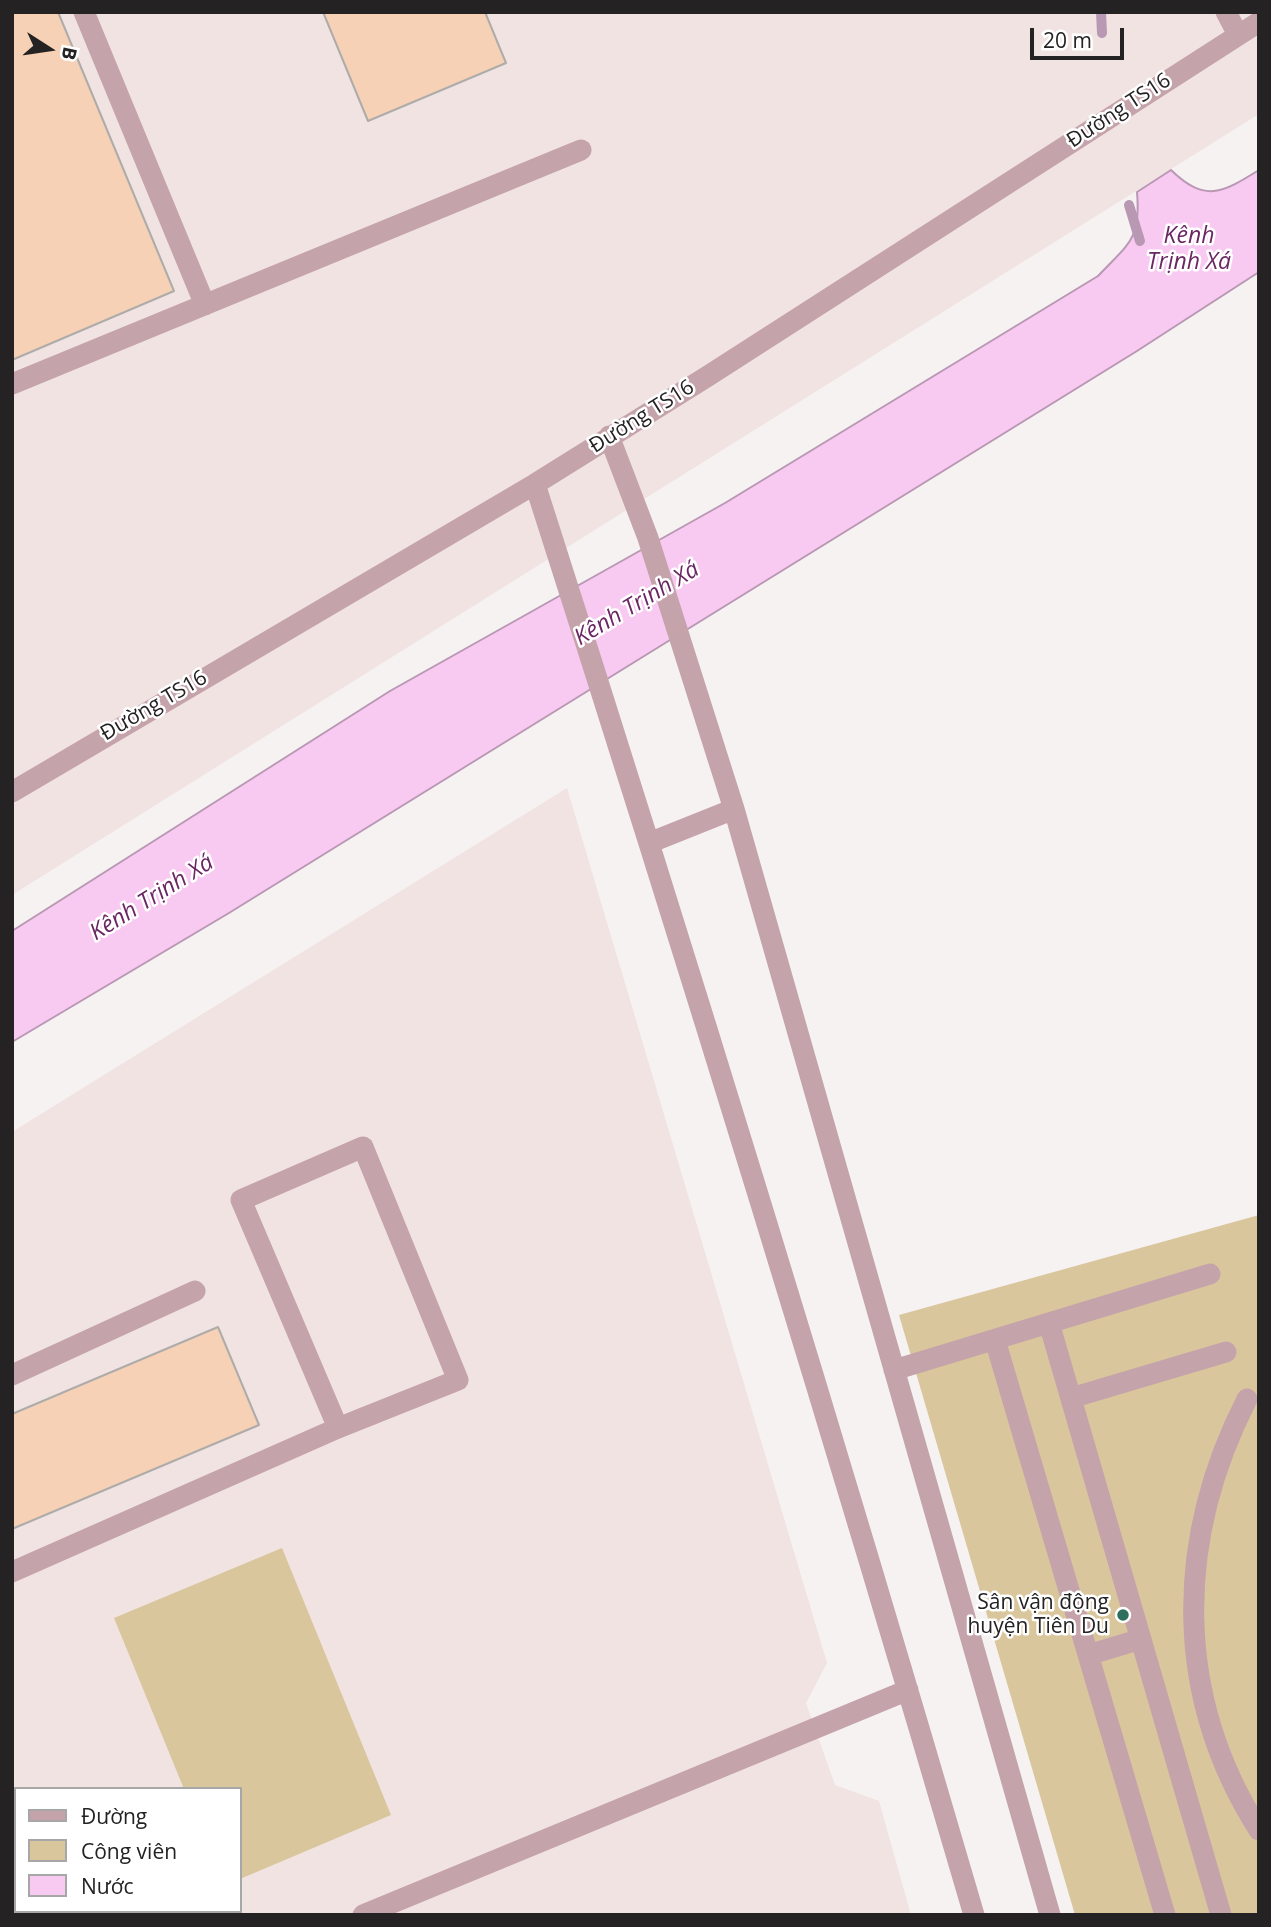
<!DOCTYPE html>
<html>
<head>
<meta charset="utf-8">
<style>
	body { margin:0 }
	#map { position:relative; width:1271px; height:1927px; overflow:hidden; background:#f6f2f2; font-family:"Open Sans",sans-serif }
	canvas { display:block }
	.frame { position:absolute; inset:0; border:14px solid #242222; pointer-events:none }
	.legend { position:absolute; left:14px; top:1787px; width:228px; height:126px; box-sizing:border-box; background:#fff; border:2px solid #a7a7a7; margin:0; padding:9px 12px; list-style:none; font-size:21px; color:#242222 }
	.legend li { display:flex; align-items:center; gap:14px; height:35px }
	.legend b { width:35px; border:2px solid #a7a7a7 }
	.north { position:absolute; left:14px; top:14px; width:70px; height:70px; -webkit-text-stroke:5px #fff; paint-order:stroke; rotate:102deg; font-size:19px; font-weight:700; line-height:28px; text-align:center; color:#242222 }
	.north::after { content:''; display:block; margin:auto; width:24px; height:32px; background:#242222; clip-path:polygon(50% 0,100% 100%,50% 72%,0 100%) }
	.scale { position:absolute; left:1030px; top:28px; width:94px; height:32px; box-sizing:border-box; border:4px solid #242222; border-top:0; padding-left:9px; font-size:21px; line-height:24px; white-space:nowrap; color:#242222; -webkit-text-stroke:5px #fff; paint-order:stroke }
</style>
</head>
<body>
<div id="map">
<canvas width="1271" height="1927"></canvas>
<div class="frame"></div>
<ul class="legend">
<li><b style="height:9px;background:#c5a3ab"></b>Đường</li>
<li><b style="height:19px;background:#d9c69c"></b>Công viên</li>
<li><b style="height:19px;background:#f9caf1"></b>Nước</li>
</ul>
<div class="north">B</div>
<div class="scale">20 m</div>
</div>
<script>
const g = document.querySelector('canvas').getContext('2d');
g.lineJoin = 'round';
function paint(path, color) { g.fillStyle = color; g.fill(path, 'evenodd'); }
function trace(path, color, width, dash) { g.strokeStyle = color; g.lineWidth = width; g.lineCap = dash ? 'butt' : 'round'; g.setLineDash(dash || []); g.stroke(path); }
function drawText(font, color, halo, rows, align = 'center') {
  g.font = font + ' "Open Sans",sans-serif'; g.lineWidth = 5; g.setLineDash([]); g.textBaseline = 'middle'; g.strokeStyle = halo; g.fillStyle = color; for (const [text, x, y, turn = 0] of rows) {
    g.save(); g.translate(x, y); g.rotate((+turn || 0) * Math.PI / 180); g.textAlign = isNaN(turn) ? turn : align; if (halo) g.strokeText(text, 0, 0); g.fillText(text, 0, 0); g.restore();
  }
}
paint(new Path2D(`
	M12 12H1259V114L12 895Z
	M567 788 827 1663 806 1703 835 1785 879 1801 911 1915H12V1132ZM16 1789H240V1911H16Z`), '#f0e3e1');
paint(new Path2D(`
	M1259 1215V1915H1075L899 1315Z
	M282 1548 391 1815 240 1879V1789H184L114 1618Z`), '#d9c69c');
const water = new Path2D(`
	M1171 170C1205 203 1222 193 1259 170V272L1137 351 229 913 12 1042V931L390 691 725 503 1098 276C1129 243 1141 240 1137 192Z`);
paint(water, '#f9caf1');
trace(water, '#b998b3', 2);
trace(new Path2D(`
	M1101 12 1102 33
	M1129 205 1140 241`), '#b998b3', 10);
const building = new Path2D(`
	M12 12H58L174 291 12 360Z
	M323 12H485L506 63 368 121Z
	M218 1327 259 1425 12 1529V1414Z`);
paint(building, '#f6d1b5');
trace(building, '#aeacaa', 2);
trace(new Path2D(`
	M84 12 205 305
	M1226 12 1238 35
	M12 384 581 150
	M609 436 648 538 734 809 1050 1915
	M535 484C687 958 834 1436 974 1915
	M12 792 535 484 708 376 1259 22
	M649 843 734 809
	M1049 1323 1221 1915
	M995 1340 1165 1915
	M894 1370 1210 1274
	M12 1375 195 1291
	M1071 1398 1226 1352
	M1247 1399C1175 1540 1173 1695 1259 1830
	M12 1572 338 1428 458 1380 363 1147 241 1200 338 1428
	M1088 1655 1141 1639
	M12 1808 16 1816
	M59 1911 61 1915
	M363 1915 908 1690`), '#c5a3ab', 21);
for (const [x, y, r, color] of [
	[1123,1615,7,"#2e6e5d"]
]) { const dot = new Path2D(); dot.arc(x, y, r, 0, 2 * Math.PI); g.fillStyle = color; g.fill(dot); trace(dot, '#fff', 2.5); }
drawText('21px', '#242222', '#fff', [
	["Đường TS16",1119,111,-33],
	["Đường TS16",642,417,-32],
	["Đường TS16",154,706,-30]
]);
drawText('21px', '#242222', '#fff', [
	["Sân vận động",1109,1603],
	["huyện Tiên Du",1109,1627]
], 'right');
drawText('italic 23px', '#6a2763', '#fff', [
	["Kênh",1189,236],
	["Trịnh Xá",1189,262],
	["Kênh Trịnh Xá",637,604,-31],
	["Kênh Trịnh Xá",152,898,-32]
]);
</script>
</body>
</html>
